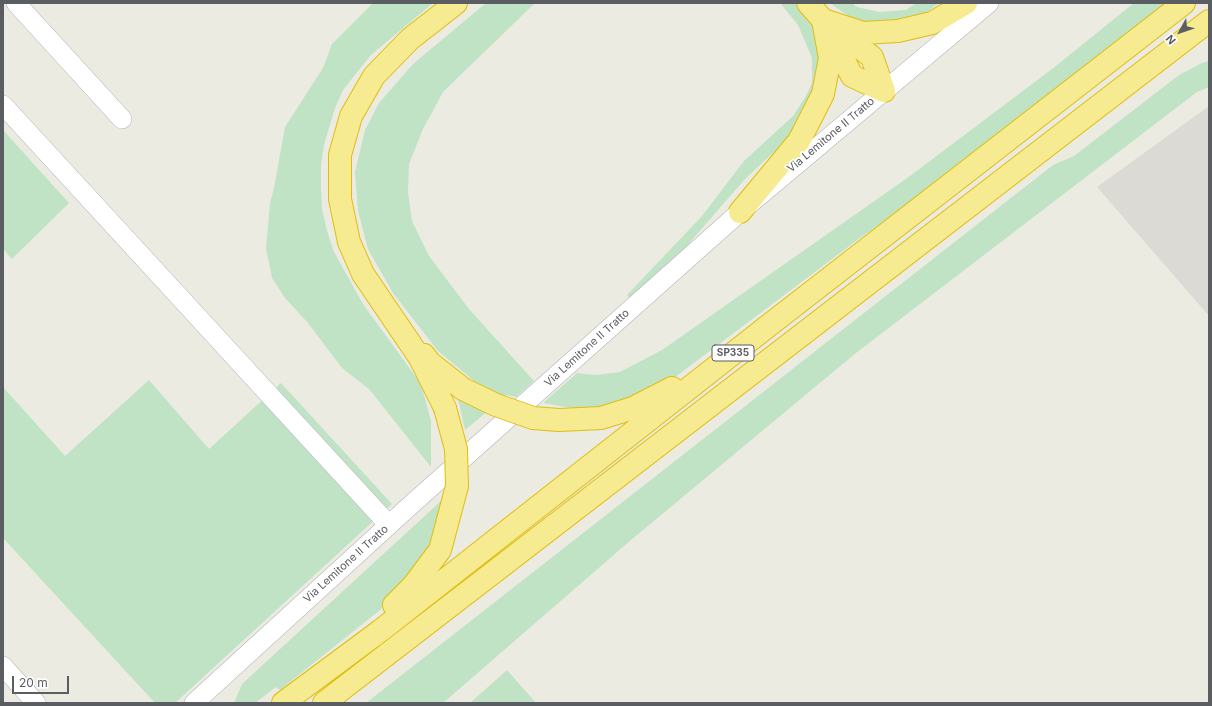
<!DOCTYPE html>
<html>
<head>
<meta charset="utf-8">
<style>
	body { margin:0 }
	#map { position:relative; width:1212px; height:706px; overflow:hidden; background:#ecebe2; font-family:Inter,sans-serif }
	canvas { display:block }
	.frame { position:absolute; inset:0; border:4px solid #5a5d62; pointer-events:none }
	.north { position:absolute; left:1160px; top:12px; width:40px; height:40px; -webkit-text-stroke:3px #fff; paint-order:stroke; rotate:230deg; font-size:11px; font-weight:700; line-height:16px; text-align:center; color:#5a5d62 }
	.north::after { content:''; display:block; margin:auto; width:14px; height:18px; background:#5a5d62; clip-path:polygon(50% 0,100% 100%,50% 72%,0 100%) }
	.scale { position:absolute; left:12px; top:676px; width:57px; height:18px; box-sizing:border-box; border:2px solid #5a5d62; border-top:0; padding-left:5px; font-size:12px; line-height:14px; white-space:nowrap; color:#5a5d62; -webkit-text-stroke:3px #fff; paint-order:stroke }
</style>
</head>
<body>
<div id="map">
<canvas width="1212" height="706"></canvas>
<div class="frame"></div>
<div class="north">N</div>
<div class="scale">20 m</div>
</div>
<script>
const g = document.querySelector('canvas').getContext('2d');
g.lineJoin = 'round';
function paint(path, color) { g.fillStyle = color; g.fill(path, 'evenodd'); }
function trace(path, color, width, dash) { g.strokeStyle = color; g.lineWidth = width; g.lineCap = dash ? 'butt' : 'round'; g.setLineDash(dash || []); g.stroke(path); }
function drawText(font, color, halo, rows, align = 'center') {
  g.font = font + ' Inter,sans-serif'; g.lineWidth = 3.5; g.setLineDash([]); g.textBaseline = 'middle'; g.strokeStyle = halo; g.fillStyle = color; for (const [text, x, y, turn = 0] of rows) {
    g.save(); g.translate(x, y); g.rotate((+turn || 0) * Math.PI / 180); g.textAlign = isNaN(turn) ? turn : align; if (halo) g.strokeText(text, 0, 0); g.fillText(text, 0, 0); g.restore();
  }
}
paint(new Path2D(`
	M1209 106V316L1097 187Z`), '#dbdad4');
paint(new Path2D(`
	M373 3H433L371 55 343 90 335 108 324 145 321 165V187L322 209 327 231 334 252 363 304 421 384 431 421V467L369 389 342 368 308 323 285 298 272 278 266 248 270 203 274 188 285 127 323 68 332 44Z
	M486 3H535L443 92 423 129 409 164 408 192 412 221 429 256 469 309 534 381 516 397 507 395 465 430 458 399 473 380 438 351 393 293 368 249 358 211 355 172 365 130 379 103 413 64Z
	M780 3H796L813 20 825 50 805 123 745 179 671 264 631 299 627 295 702 216 744 161 793 116 806 96 812 83V58L798 25Z
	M830 3H852L857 7 879 12 906 10 916 3H939L922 16 870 26 851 18Z
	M1134 3H1172L984 152 860 238 666 384 610 408 584 410 543 403 577 373 595 375 620 372 662 350 910 176 1052 69Z
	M1209 61V87L1197 92 856 353 631 540 443 703H366L1053 165 1074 156 1179 75 1202 63Z
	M3 130 69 203 12 259 3 249Z
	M149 380 209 449 281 383 392 504 175 703H155L3 538V387L65 456Z
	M442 500 430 552 415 574 380 610 280 690 276 687 255 703H234L242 684Z
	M507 670 536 703H470Z`), '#c0e3c5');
const minor = new Path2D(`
	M16 3 122 119
	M3 105 389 525
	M3 666 36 703
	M194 703 413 503 740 212 989 3`);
const highway = new Path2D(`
	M808 3 823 20 872 57 884 91
	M823 20 863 33 898 31 932 23 966 3
	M831 35 852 76 884 91
	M740 212 799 141 823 94 830 58 823 20
	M424 355 430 363 463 389
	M445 408 420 358 363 274 349 242 340 199V155L351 116 374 76 410 39 456 3
	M559 420 601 418 633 408 672 388
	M394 605 413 586 440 550 448 520
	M283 703 380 631 768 326 1184 3
	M324 703 1209 21`);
trace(minor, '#b3b4b9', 20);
trace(highway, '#e0bd0f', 24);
trace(minor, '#fff', 19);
trace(highway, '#f6eb90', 22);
const highwayBridge = new Path2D(`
	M463 389 496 405 533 418 559 420
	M445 408 456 449 457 486 448 520`);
trace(highwayBridge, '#e0bd0f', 24, []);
trace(highwayBridge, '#f6eb90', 22);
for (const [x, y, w] of [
	[733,353,42]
]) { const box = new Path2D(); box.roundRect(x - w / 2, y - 8, w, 16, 3); g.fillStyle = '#fff'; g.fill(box); trace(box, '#5a5d62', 1); }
drawText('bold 10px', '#5a5d62', null, [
	["SP335",733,353]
]);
drawText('11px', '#5a5d62', '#fff', [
	["Via Lemitone II Tratto",831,135,-40],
	["Via Lemitone II Tratto",587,348,-42],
	["Via Lemitone II Tratto",346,564,-42]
]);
</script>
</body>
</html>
